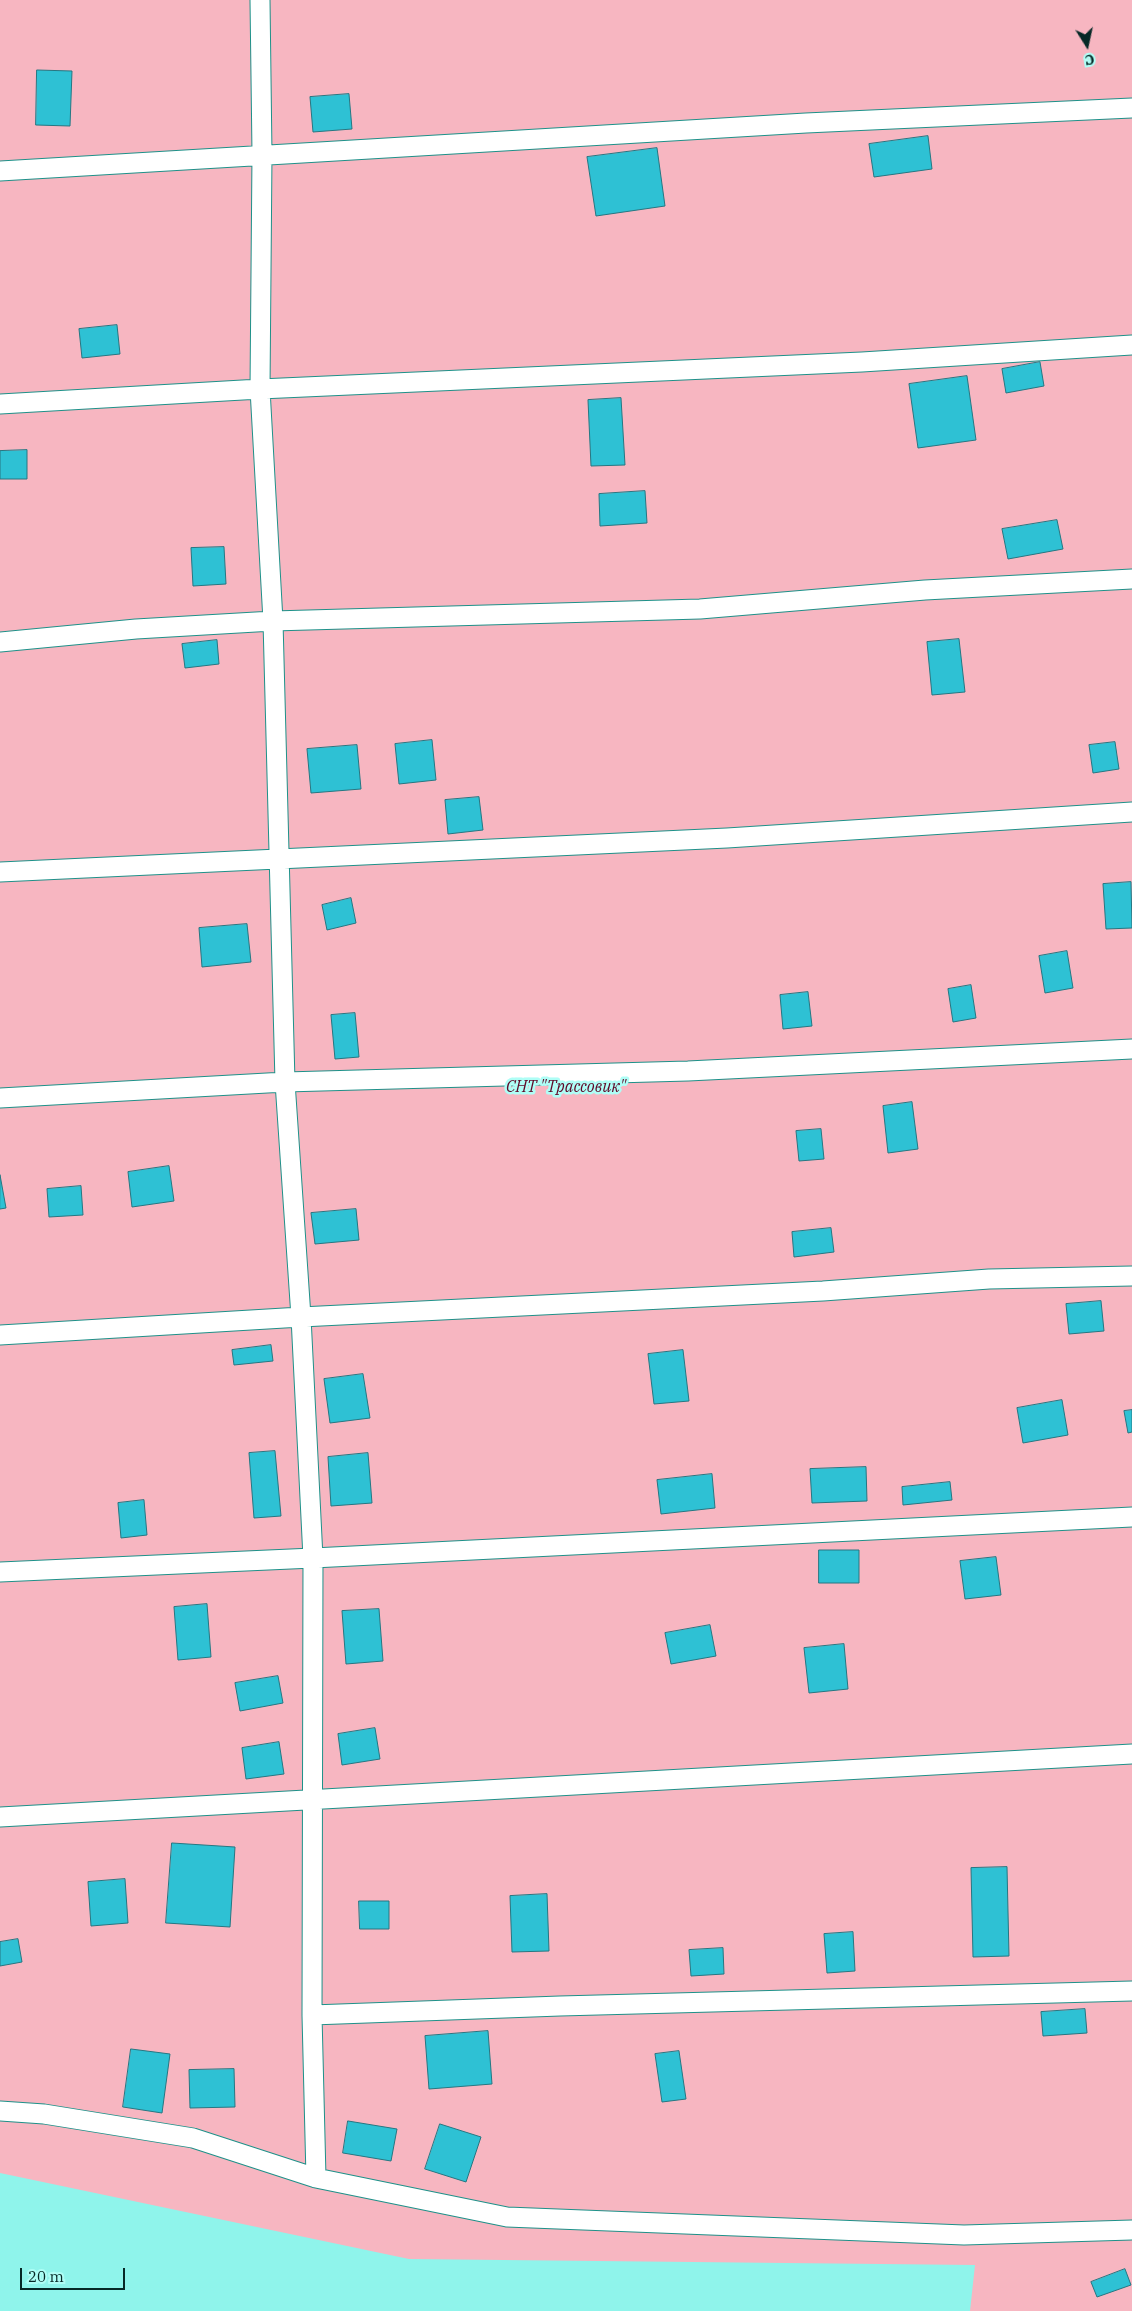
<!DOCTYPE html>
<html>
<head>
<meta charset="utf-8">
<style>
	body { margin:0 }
	#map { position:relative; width:1132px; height:2311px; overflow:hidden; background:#8ff4eb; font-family:"IBM Plex Serif",serif }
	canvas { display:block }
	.north { position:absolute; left:1062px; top:20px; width:50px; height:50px; -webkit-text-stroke:4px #affef6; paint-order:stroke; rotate:170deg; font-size:14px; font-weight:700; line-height:20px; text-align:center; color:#062826 }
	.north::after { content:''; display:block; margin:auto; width:18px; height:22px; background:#062826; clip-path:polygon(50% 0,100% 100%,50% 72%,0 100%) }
	.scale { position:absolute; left:20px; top:2268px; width:105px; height:22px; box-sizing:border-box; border:2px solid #062826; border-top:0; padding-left:6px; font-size:15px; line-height:18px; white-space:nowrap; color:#062826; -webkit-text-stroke:4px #affef6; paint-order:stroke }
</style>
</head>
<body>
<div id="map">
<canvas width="1132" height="2311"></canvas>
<div class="north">С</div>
<div class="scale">20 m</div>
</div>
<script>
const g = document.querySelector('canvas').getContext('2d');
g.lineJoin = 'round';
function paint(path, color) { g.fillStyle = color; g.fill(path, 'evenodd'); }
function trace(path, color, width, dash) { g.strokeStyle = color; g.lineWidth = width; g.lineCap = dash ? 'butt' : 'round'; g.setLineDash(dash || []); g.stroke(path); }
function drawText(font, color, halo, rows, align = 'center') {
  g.font = font + ' "IBM Plex Serif",serif'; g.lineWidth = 5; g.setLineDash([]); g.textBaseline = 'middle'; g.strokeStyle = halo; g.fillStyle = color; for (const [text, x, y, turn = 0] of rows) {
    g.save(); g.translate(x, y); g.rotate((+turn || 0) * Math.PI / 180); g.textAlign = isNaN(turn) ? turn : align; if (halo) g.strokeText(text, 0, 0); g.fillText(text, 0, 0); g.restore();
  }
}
paint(new Path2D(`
	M0 0H1132V2311H970L975 2265 409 2259 0 2173Z`), '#f7b6c1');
const building = new Path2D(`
	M37 70 72 71 70 126 36 125Z
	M349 94 352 129 313 132 310 97Z
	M928 136 932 169 874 177 869 144Z
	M657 148 665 206 596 216 587 157Z
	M117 325 120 354 82 358 79 329Z
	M1040 362 1044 386 1006 393 1002 369Z
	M967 376 976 440 918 448 909 384Z
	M621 398 625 465 591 466 588 400Z
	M27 450V479H0V451Z
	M645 491 647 523 600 526 599 494Z
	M1057 520 1063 549 1008 559 1002 529Z
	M224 547 226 584 193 586 191 548Z
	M959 639 965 692 932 695 927 642Z
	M217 640 219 664 185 668 182 644Z
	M432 740 436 780 399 784 395 744Z
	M1115 742 1119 769 1093 773 1089 745Z
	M357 745 361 789 311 793 307 749Z
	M479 797 483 830 448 834 445 800Z
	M1131 882 1132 928 1106 929 1103 884Z
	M351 898 356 923 327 930 322 905Z
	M247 924 251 962 202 967 199 928Z
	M1067 951 1073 988 1045 993 1039 956Z
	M971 985 976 1018 953 1022 948 989Z
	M808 992 812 1026 783 1029 780 995Z
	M355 1013 359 1057 335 1059 331 1015Z
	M912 1102 918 1149 888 1153 883 1106Z
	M821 1129 824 1159 799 1161 796 1131Z
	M169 1166 174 1201 132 1207 128 1172Z
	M0 1175 6 1208 0 1209Z
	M81 1186 83 1215 49 1217 47 1189Z
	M356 1209 359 1240 315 1244 311 1213Z
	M831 1228 834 1252 794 1257 792 1232Z
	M1101 1301 1104 1331 1069 1334 1066 1304Z
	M271 1345 273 1361 234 1365 232 1350Z
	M683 1350 689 1401 654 1404 648 1354Z
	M363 1374 370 1418 330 1423 324 1379Z
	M1062 1400 1068 1435 1023 1443 1017 1408Z
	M1132 1410V1432L1128 1433 1124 1411Z
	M275 1451 281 1516 254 1518 249 1453Z
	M368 1453 372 1503 331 1506 328 1457Z
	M866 1467 867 1501 812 1503 810 1469Z
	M712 1474 715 1508 661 1514 657 1480Z
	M950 1482 952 1500 903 1505 902 1487Z
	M144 1500 147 1535 121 1538 118 1503Z
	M819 1550H859V1583H819Z
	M996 1557 1001 1595 965 1599 960 1561Z
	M207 1604 211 1657 178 1660 174 1607Z
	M379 1609 383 1661 346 1664 342 1611Z
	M710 1625 716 1656 671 1664 665 1633Z
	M844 1644 848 1689 809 1693 804 1648Z
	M278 1676 283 1703 240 1711 235 1683Z
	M375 1728 380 1759 342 1765 338 1734Z
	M279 1742 284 1774 246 1779 242 1748Z
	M172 1843 235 1847 230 1927 166 1923Z
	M1007 1867 1009 1956 973 1957 971 1868Z
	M125 1879 128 1923 91 1926 88 1882Z
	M547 1894 549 1951 512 1952 510 1896Z
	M359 1901H389V1929H360Z
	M853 1932 855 1971 827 1973 824 1934Z
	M18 1939 22 1962 0 1966V1942Z
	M723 1948 724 1974 691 1976 689 1950Z
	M1085 2009 1087 2033 1043 2036 1041 2012Z
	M488 2031 492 2084 429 2089 425 2036Z
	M131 2049 170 2054 162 2113 123 2107Z
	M679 2051 686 2099 662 2102 655 2054Z
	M234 2069 235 2107 190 2108 189 2070Z
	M348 2121 397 2129 391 2161 343 2153Z
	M440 2124 481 2137 466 2182 425 2169Z
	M1125 2269 1131 2285 1097 2297 1091 2282Z`);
paint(building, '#2ec1d4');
trace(building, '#267782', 1);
const service = new Path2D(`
	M260 0 262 154 260 389 273 621 285 1082 301 1317 313 1558 312 2015 316 2178
	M0 171 806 123 1132 108
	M0 404 260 389 862 362 1132 345
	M0 642 136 629 273 621 700 609 925 590 1132 579
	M0 872 727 838 1132 812
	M0 1098 285 1082 688 1071 1132 1049
	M0 1335 301 1317 823 1291 989 1279 1132 1276
	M0 1572 313 1558 1132 1517
	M0 1817 1132 1754
	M312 2015 560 2006 1132 1991
	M0 2111 44 2114 193 2138 316 2178 507 2217 964 2235 1132 2230`);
trace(service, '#1e9189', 21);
trace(service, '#fff', 19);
drawText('italic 16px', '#600827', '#affef6', [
	["СНТ \"Трассовик\"",566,1087]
]);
</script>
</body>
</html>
